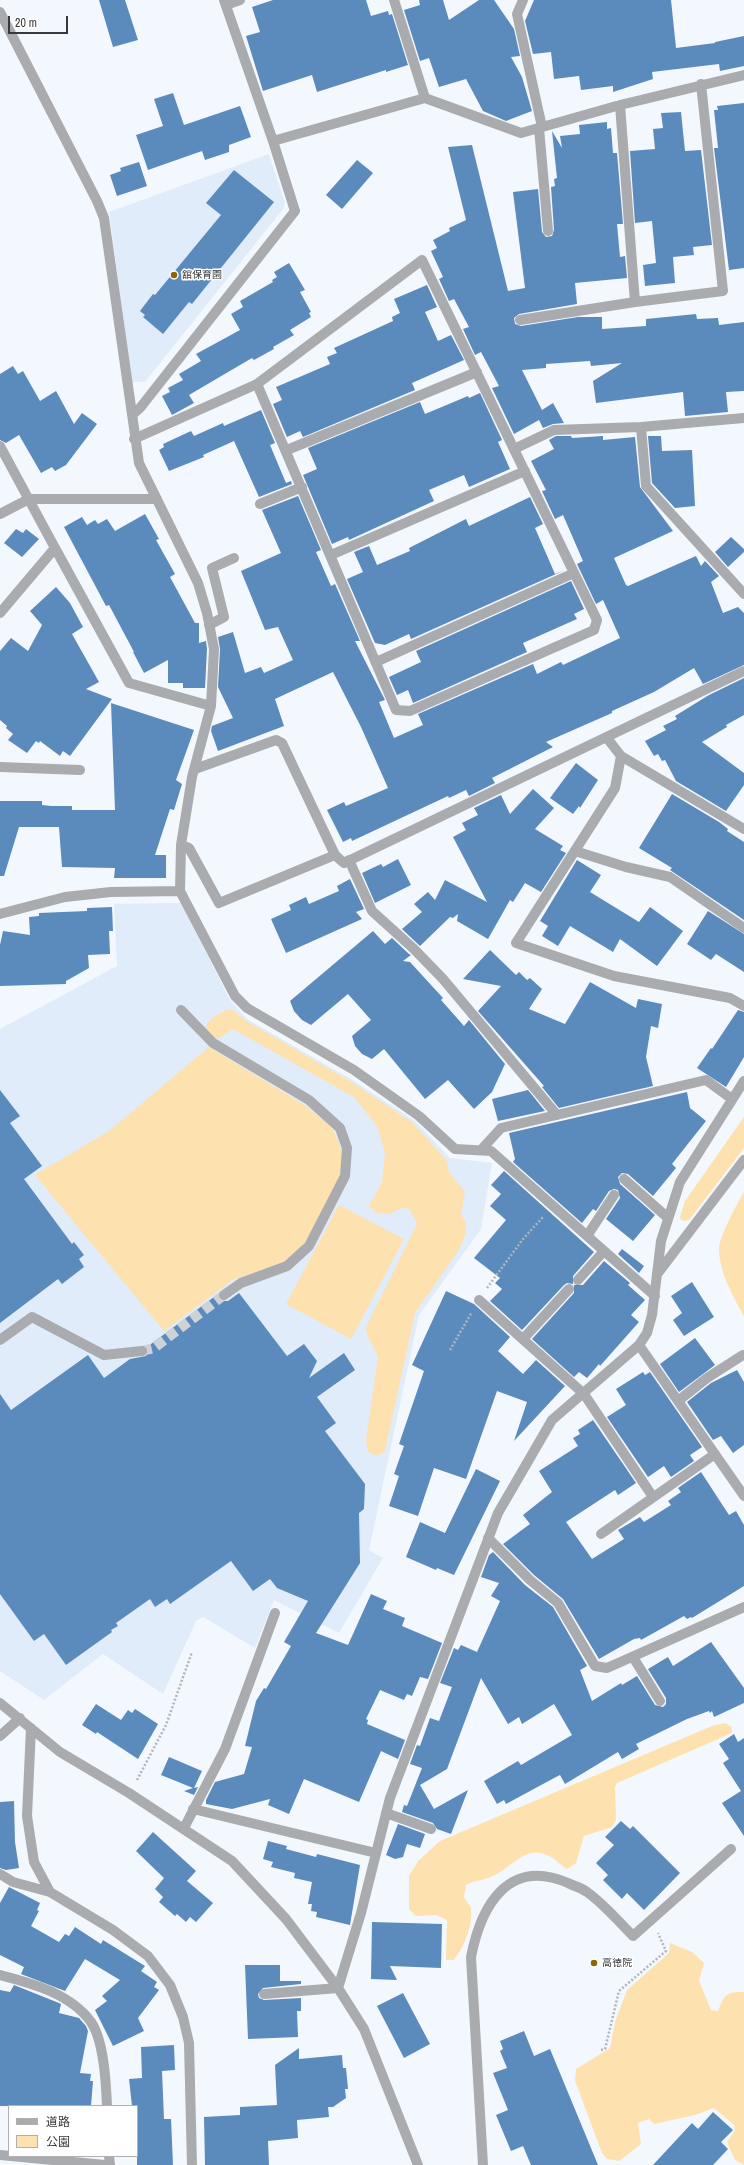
<!DOCTYPE html>
<html>
<head>
<meta charset="utf-8">
<style>
	body { margin:0 }
	#map { position:relative; width:744px; height:2165px; overflow:hidden; background:#f3f8fe; font-family:"Archivo Narrow","Noto Sans JP",sans-serif }
	canvas { display:block }
	.legend { position:absolute; left:8px; top:2105px; width:130px; height:52px; box-sizing:border-box; background:#fff; border:1px solid #afb0b1; margin:0; padding:5px 7px; list-style:none; font-size:12px; color:#37393c }
	.legend li { display:flex; align-items:center; gap:8px; height:20px }
	.legend b { width:20px; border:1px solid #afb0b1 }
	.scale { position:absolute; left:8px; top:16px; width:60px; height:18px; box-sizing:border-box; border:2px solid #37393c; border-top:0; padding-left:5px; font-size:12px; line-height:14px; white-space:nowrap; color:#37393c; -webkit-text-stroke:3px #fff; paint-order:stroke }
</style>
</head>
<body>
<div id="map">
<canvas width="744" height="2165"></canvas>
<ul class="legend">
<li><b style="height:5px;background:#a9abae"></b>道路</li>
<li><b style="height:11px;background:#fde2af"></b>公園</li>
</ul>
<div class="scale">20 m</div>
</div>
<script>
const g = document.querySelector('canvas').getContext('2d');
g.lineJoin = 'round';
function paint(path, color) { g.fillStyle = color; g.fill(path, 'evenodd'); }
function trace(path, color, width, dash) { g.strokeStyle = color; g.lineWidth = width; g.lineCap = dash ? 'butt' : 'round'; g.setLineDash(dash || []); g.stroke(path); }
function drawText(font, color, halo, rows, align = 'center') {
  g.font = font + ' "Archivo Narrow","Noto Sans JP",sans-serif'; g.lineWidth = 3; g.setLineDash([]); g.textBaseline = 'middle'; g.strokeStyle = halo; g.fillStyle = color; for (const [text, x, y, turn = 0] of rows) {
    g.save(); g.translate(x, y); g.rotate((+turn || 0) * Math.PI / 180); g.textAlign = isNaN(turn) ? turn : align; if (halo) g.strokeText(text, 0, 0); g.fillText(text, 0, 0); g.restore();
  }
}
paint(new Path2D(`
	M269 154 285 203 283 209 145 382H132L109 212Z
	M181 903 230 1000 247 1019 354 1081 415 1121 450 1158 492 1163 481 1229 419 1315 369 1550 383 1558 339 1633 274 1600 255 1648 203 1617 196 1621 163 1694 103 1654 44 1700 0 1671V1029L117 966 114 904Z`), '#e0ecf9');
paint(new Path2D(`
	M226 1010H233L245 1020 353 1083 413 1123 447 1161 449 1172 465 1192 461 1215 466 1222V1234L458 1251 415 1313 385 1451 378 1456 368 1452 366 1440 378 1357C374 1347 366 1337 366 1327L417 1224 410 1210 404 1207 389 1214 377 1213 369 1206 382 1182 385 1152 377 1126 354 1097 233 1029 218 1039 206 1030C206 1019 218 1015 226 1010Z
	M209 1047 306 1106 331 1126 339 1143 342 1154 340 1177 305 1242 285 1263 234 1279 164 1331 35 1175 109 1131Z
	M744 1117V1148L690 1219 686 1221 681 1220 680 1217 685 1201Z
	M744 1192V1317C733 1295 719 1273 719 1248 719 1238 738 1201 744 1192Z
	M339 1205 404 1239 351 1339 286 1304Z
	M725 1723 732 1727V1733L617 1783 615 1787 616 1820 612 1827 584 1836 576 1863 567 1869C560 1865 556 1859 549 1856 527 1844 513 1866 495 1875 486 1880 476 1880 466 1885L464 1897C466 1901 470 1905 471 1908 473 1927 464 1946 454 1960H446L447 1920 436 1915 416 1916 409 1909V1876L418 1861 440 1841 712 1726Z
	M670 1943 692 1952 704 1963 699 1981 711 2010 718 2011C725 1994 726 1992 744 1992V2165L735 2160 727 2142 735 2130 734 2125 714 2108 695 2115 654 2124 649 2119 638 2123 641 2144 619 2161 607 2159 602 2153 575 2081 576 2069 610 2048 615 2022 627 1990 669 1953Z`), '#fde2af');
paint(new Path2D(`
	M99 0H125L138 40 113 47Z
	M273 0H366L371 16 388 11 389 15 392 14 408 65 386 72V70L317 92 312 75 263 91 246 36 260 32 252 7Z
	M419 0H443L449 20 479 0H494L514 29 520 56 511 57 522 77 532 111 506 121 483 111 466 79 439 87 429 58 420 61 404 10 420 5Z
	M534 0H671L676 48 715 43V42L744 36V66L720 71 719 64 652 72 653 79 613 92V86L581 90 579 76 554 79 551 52 533 54 525 21Z
	M173 93 184 125 240 106 251 137 229 145V152L205 160 202 151 148 170 136 135 163 126 154 99Z
	M744 103V268L729 270 714 148H718L714 110H718L717 106Z
	M681 112 685 151 701 150 712 245 693 247 694 255 673 257 675 283 645 286 643 265 656 263 652 221 635 223 630 151 655 149 653 129 663 128 661 113Z
	M607 122V129L611 128 613 153H617L623 224H617L620 257 625 256 627 278 575 283 577 304 519 314 514 318 515 324 521 326 578 317H602V329L646 326V319L696 314 697 319 718 318 719 325 744 322V391L726 392 728 412 685 416 683 392 596 403 593 381 622 363 591 366 590 361 546 364V368L522 370 542 410 553 403 564 423 553 424 543 428 539 420 514 434 492 388 499 386 481 352 475 355 463 329 469 327 454 299 449 301 439 279 443 277 431 251 437 248 433 240 450 231 449 228 466 220 448 147 472 145 508 291 525 288 513 192 538 189 542 232 546 237 552 236 554 230 551 187 555 186 554 179 557 178 552 131 562 148 560 136 580 134 579 125Z
	M357 160 373 173 342 209 326 195Z
	M139 162 147 186 117 196 110 175 121 171 120 168Z
	M234 170 274 202 192 304 189 302 163 334 143 317 145 315 140 311 153 294 155 295 221 215 206 203Z
	M289 263 305 290 300 292 311 312 309 313 311 317 290 330 294 335 273 347 274 349 254 360 252 358 189 395 194 403 172 415 162 396 170 392 168 388 183 380 179 374 201 361 196 354 240 330 231 314 243 307 240 301 273 282 272 280 277 277 274 272Z
	M427 285 437 307 425 312 438 341 451 335 464 360 412 383 415 390 303 437 300 431 287 437 273 404 282 400 276 387 330 364 327 357 337 353 334 348 393 321 392 317 400 313 394 299Z
	M13 366 18 374 23 371 40 401 56 391 74 424 82 413 97 424 66 465 55 471 52 467 41 473 19 435 6 443 0 440V374Z
	M480 393 502 440 498 442 510 469 469 487 464 475 429 490 434 501 349 540 348 537 332 544 303 475 317 469 308 448 420 402 425 414 468 396 469 398Z
	M261 410 275 443 270 445 286 483 291 481 292 484 259 497 234 441 203 455 204 457 169 471 159 450 164 447 163 444 191 431 194 436 223 423 224 426Z
	M556 436H571L572 438 603 436V440L635 437 640 487 673 531 614 558 626 585 628 586 696 556 701 566 705 561 719 576 711 582 723 613 738 607 744 613V665L703 684 694 668 654 692 612 711V713L546 742 553 747 492 778 495 783 469 796 466 790 449 798 448 796 352 841 351 838 343 842 327 810 344 802 346 806 388 788 361 727 333 672 275 699 284 726 218 751 211 731 212 726 233 718 218 687 220 649 218 637 233 632 245 673 261 667 264 673 293 660 278 627 265 630 241 571 281 553 262 510 298 496 321 550 316 552 331 586 335 584 360 641H355L385 700 379 702 394 738 423 725 418 714 533 664 537 674 561 662 563 665 620 638 603 600 596 604 577 564 583 561 563 515 555 519 542 491 546 490 531 461 554 449 549 440Z
	M648 436H661L662 451 692 450 695 506 675 508 652 483Z
	M530 497 543 524 535 528 555 574 565 570 411 639 409 634 385 645 375 643 347 579 363 572 354 552 369 546 377 565 410 551 409 548 466 519 469 526Z
	M145 514 159 539 156 540 175 574 170 577 195 623H199V643L206 641 207 649 205 688H183V683H168V660L144 673 133 652H134L109 605 106 606 64 527 82 517 87 525 95 520 98 524 107 519 115 531Z
	M16 529 23 533 26 529 39 539 22 557 4 543Z
	M731 537 744 549V552L728 567 715 552Z
	M571 581 584 609 574 614 577 619 523 643 527 652 413 703 408 690 397 695 389 677 421 662 416 651Z
	M56 587 70 603 83 627 72 634 99 682 86 689 112 699 70 756 63 751 60 756 40 741 39 743 36 741 27 753 8 740 13 734 6 728 7 726 0 720V651L11 638 28 651 42 625 30 611Z
	M744 678V715L726 725 727 727 702 742 744 773V785L726 811 676 781 665 760 662 761 658 754 654 756 645 741 666 730 663 726 677 719 675 716 709 695Z
	M111 703 194 730 176 780 182 784 174 810 170 809 155 855H166V878H114L115 868 62 867 59 827H19L4 876H0V801H42V805L51 806H72V810H115Z
	M576 763 598 780 580 808 579 806 573 814 550 798Z
	M533 789 554 808 535 829 563 846 560 850 566 853 541 892 525 883 513 902 510 900 488 939 457 921 458 914 453 918 450 917 420 946 402 929 422 912 414 904 428 892 435 900 445 880 487 902 453 837 466 830 462 823 478 815 474 808 501 795 510 814Z
	M672 794 719 822 728 829 727 831 744 842V920L670 870 672 868 639 848Z
	M398 859 411 885 375 903 362 873 381 864 383 867Z
	M577 860 601 875 590 892 639 922 650 907 683 931 657 966 620 939 613 952 570 926 558 946 542 936 548 926 540 921Z
	M350 879 364 909 356 912 362 919 286 953 271 919 291 910 289 905 306 897 309 904 339 891 337 886Z
	M112 907 113 931H109L110 954 88 955 89 968 66 981V984L0 986V945L3 931 30 935 29 917 39 916V913L87 911V908Z
	M708 911 744 934V972L716 954 711 960 687 944Z
	M373 931 385 944 392 938 409 954 411 955 403 961 410 962 443 998 441 1000 464 1026 469 1020 505 1064 492 1092 474 1109 448 1080 425 1099 384 1049 372 1059 362 1054 355 1046 352 1036 371 1020 348 994 311 1025 302 1020 294 1011 290 1001Z
	M490 950 516 975 519 972 527 980 530 978 542 989 529 1009 565 1024 590 982 636 1008 638 999 662 1004 658 1028 651 1026 646 1057 653 1086 559 1108 542 1087 544 1086 478 1011 501 986 463 979Z
	M738 1010 744 1012V1057L726 1087 697 1068 711 1048 712 1049Z
	M0 1090 20 1116 10 1123 42 1166 24 1179 72 1244 74 1242 84 1255 79 1259 84 1267 62 1284 58 1279 0 1323Z
	M528 1090 545 1111 498 1121 492 1099Z
	M687 1092 690 1108 706 1121 672 1164 676 1168 653 1196 628 1174 622 1173 618 1177 620 1184 655 1215 633 1241 606 1219 620 1198 618 1190 614 1189 609 1191 596 1211 593 1209 582 1223 513 1162 515 1159 509 1133Z
	M504 1171 594 1252 573 1276V1284L567 1283 564 1285 522 1330 490 1301 502 1289 495 1283 500 1278 474 1258 506 1220 490 1206 501 1194 491 1185Z
	M622 1249 644 1266 639 1273 618 1254Z
	M604 1261 630 1283 628 1285 645 1300 631 1315 639 1322 600 1366 599 1364 587 1378 579 1372 574 1377 532 1339 574 1293V1285H583Z
	M692 1282 714 1317 684 1336 673 1320 682 1313 671 1296Z
	M446 1291 474 1304 510 1337 498 1351 523 1374 536 1360 565 1386 514 1441 527 1402 497 1391 466 1479 434 1468 418 1516 389 1506 399 1476 394 1474 404 1446 399 1444 424 1371 412 1365Z
	M239 1293 287 1356 304 1344 317 1361 309 1378 344 1353 355 1370 317 1397 336 1423 325 1431 365 1484 364 1509 359 1513 360 1563 316 1633 348 1645 371 1594 387 1601 383 1609 405 1618 402 1626 442 1643 428 1679 420 1677 412 1696 407 1694 404 1700 380 1690 366 1719 368 1720 367 1724 405 1740 398 1759 381 1751 359 1802 304 1779 289 1814 268 1805 270 1799 232 1809 206 1804V1800L215 1782 244 1774 252 1747 245 1746 256 1701 264 1688 266 1689 291 1646 284 1642 308 1601 277 1588 270 1579 253 1591 231 1561 170 1604 167 1599 155 1607 150 1599 116 1623 118 1626 111 1630 112 1632 66 1665 44 1634 34 1641 0 1594V1394L11 1410 88 1355 104 1378 130 1359 146 1356 148 1351 147 1347 218 1294 219 1299 224 1301H228Z
	M695 1338 715 1365 679 1392 660 1364Z
	M737 1370 744 1382V1445L733 1453 721 1436 713 1440 687 1402 711 1383Z
	M643 1372 645 1375 650 1372 702 1447 690 1455 694 1461 671 1477 664 1466 648 1477 607 1417 626 1405 616 1389Z
	M593 1420 636 1483 618 1495 615 1490 566 1522 592 1559 624 1539 618 1530 640 1517 644 1522 671 1505 668 1501 681 1492 678 1488 701 1472 729 1515 736 1511 744 1525V1586L692 1618 691 1617 687 1619 684 1616 641 1640 640 1638 634 1639 599 1659 563 1599 534 1575 503 1544 530 1524 523 1515 552 1492 539 1471 578 1446 573 1438 580 1434 578 1430Z
	M476 1469 500 1481 454 1575 437 1568 436 1570 406 1557 420 1522 445 1533Z
	M493 1552 525 1585 553 1607 587 1666 580 1670 592 1701 621 1683 622 1685 637 1676 655 1705 663 1707 666 1704V1698L648 1669 668 1657 673 1666 711 1642 744 1688V1703L714 1717 712 1711 710 1713 709 1711 687 1719 636 1744 639 1749 622 1759 618 1752 565 1784 560 1775 556 1777 506 1804 504 1800 497 1804 484 1781 518 1761 521 1765 572 1735 554 1704 522 1724 519 1717 508 1724 481 1678 447 1769 420 1785 434 1809 468 1790 451 1834 437 1829 433 1823 402 1812 404 1805 407 1806 422 1768 410 1764 417 1745 420 1746 430 1718 439 1721 452 1687 440 1683 454 1648 458 1650 461 1645 477 1652 500 1601 491 1596 499 1583 481 1577 489 1555Z
	M96 1704 121 1720 128 1710 132 1713 135 1709 158 1724 138 1759 97 1732 96 1734 82 1725Z
	M734 1734 738 1742 744 1738V1836L722 1803 741 1791 723 1763 729 1759 719 1744Z
	M169 1757 202 1771 194 1788 198 1787 194 1795 184 1791 193 1788 161 1775Z
	M14 1801 15 1842 19 1868 6 1870 0 1868V1802Z
	M621 1821 630 1829 633 1826 680 1873 644 1910 627 1893 622 1899 603 1880 608 1875 596 1863 614 1845 605 1837Z
	M398 1824 425 1834 420 1848 407 1844 403 1857 395 1859 386 1855Z
	M153 1832 196 1871 187 1881 213 1903 196 1922 190 1917 186 1922 177 1914 175 1916 159 1902 163 1897 155 1889 164 1878 136 1851Z
	M268 1841 287 1846 286 1849 316 1857 317 1854 360 1865 350 1925 316 1917 317 1912 311 1911 312 1904H308L312 1882 294 1878 295 1873 271 1867 273 1862 263 1859Z
	M9 1887 40 1903 37 1910 39 1911 31 1926 59 1942 65 1934 69 1936 75 1927 101 1944 103 1940 145 1966 141 1971 157 1982 154 1987 159 1990 138 2018 144 2031 113 2046 95 2010 107 2001 102 1996 120 1980 85 1959 65 1991 21 1974 24 1967 0 1955V1903Z
	M372 1922 442 1924 441 1968 390 1966 397 1980 371 1979Z
	M245 1965H280V1981H301V1984L263 1988 258 1994 259 1998 264 2000 301 1998V2011H297L298 2037 248 2039Z
	M14 1985 59 2003 61 2004 59 2013 79 2018 86 2026 88 2031 80 2073 91 2074 90 2081H93L91 2106H0V1990L10 1992Z
	M403 1993 430 2044 404 2058 377 2006Z
	M524 2031 534 2056 550 2049 598 2165H531L523 2146 511 2151 496 2115 508 2110 493 2073 507 2068 500 2051 503 2049 500 2041Z
	M174 2045 175 2070 162 2071 164 2119H171L173 2165H137V2106H132L129 2079 142 2078 141 2047Z
	M299 2048V2059L342 2055 343 2068H346L348 2089H345L346 2098 333 2107H328L329 2117 297 2120 298 2138 268 2141 269 2165H205L204 2117 240 2115V2107L277 2105 275 2065Z
	M713 2112 733 2130 721 2142 728 2149 713 2165H653L692 2123 698 2129Z`), '#5b8abd');
trace(new Path2D(`
	M142 1351 154 1348 224 1295`), '#cdd2d7', 10, [10, 5]);
trace(new Path2D(`
	M487 1288 523 1239 544 1216
	M450 1350 472 1312
	M137 1780 166 1725 192 1652
	M601 2050 605 2049 619 1991 666 1951 658 1933`), '#b1b5ba', 2.5, [2, 2]);
trace(new Path2D(`
	M394 0 425 98
	M523 0 517 14 542 127
	M226 5 240 0
	M0 12 97 201 104 218 139 463 198 583 207 613 214 649 211 706 192 777 181 845 180 891 235 996 247 1008 354 1070 419 1116 455 1149 491 1151 655 1296
	M620 105 635 302
	M539 128 548 231
	M273 141 425 98 521 133 620 105 744 75
	M520 320 635 302 723 291 701 84
	M132 415 140 408 295 211 273 141 224 0
	M641 427 646 486 744 594
	M134 439 257 384 422 260 597 620 594 630 410 711 396 710 257 384
	M0 446 55 548 0 613
	M514 449 554 430 641 427 744 418
	M287 450 477 372
	M260 504 302 487
	M0 514 29 499H157
	M55 548 129 683 211 706
	M331 555 525 471
	M209 625 224 617 212 568 234 558
	M376 662 574 573
	M607 738 621 756 744 829
	M621 756 615 788 516 943 614 976 730 998 744 1006
	M0 767 80 770
	M195 769 276 740 282 743 335 855 344 863 744 671
	M181 845 189 848 219 903 335 855
	M575 851 626 867 670 877 744 928
	M349 860 372 911 414 949 443 979 557 1115
	M0 914 65 897 111 892 180 891
	M181 1010 213 1043 309 1100 340 1128 347 1148 345 1176 309 1246 287 1266 241 1283 224 1295
	M481 1150 501 1128 706 1080 732 1099
	M624 1179 668 1218
	M587 1236 614 1195
	M658 1273 744 1160
	M578 1280 604 1251
	M479 1300 584 1394 653 1497
	M523 1339 569 1289
	M0 1340 32 1317 104 1355 142 1351
	M639 1345 744 1496
	M678 1401 707 1378 743 1355
	M601 1534 715 1454
	M488 1538 530 1580 558 1603 595 1666 607 1668 744 1607
	M633 1657 660 1701
	M0 1703 60 1752 129 1793 232 1861 286 1919 338 1988 364 2029 418 2165
	M31 1728 27 1816 34 1862 50 1892 113 1930 148 1956 170 1985 183 2017 189 2043 192 2165
	M0 1736 20 1718
	M193 1809 376 1853
	M386 1813 431 1829
	M184 1828 225 1749 275 1613
	M0 1874 13 1882 50 1892
	M0 1975C32 1983 71 1994 91 2022 104 2041 106 2083 107 2106
	M264 1994 338 1988 361 1913 390 1798 498 1513 552 1420 639 1345 647 1333 652 1315 661 1241 680 1182 744 1081
	M0 2155 105 2165
	M109 2156 110 2165
	M483 2165 471 1957C481 1906 508 1857 568 1883 574 1886 582 1888 587 1892 604 1904 619 1922 633 1936L731 1849`), '#a9abae', 10);
for (const [x, y, r, color] of [
	[174,275,4,"#8b6707"],
	[594,1963,4,"#8b6707"]
]) { const dot = new Path2D(); dot.arc(x, y, r, 0, 2 * Math.PI); g.fillStyle = color; g.fill(dot); trace(dot, '#fff', 1.5); }
drawText('10px', '#37393c', '#fff', [
	["舘保育園",182,275],
	["高徳院",602,1963]
], 'left');
</script>
</body>
</html>
